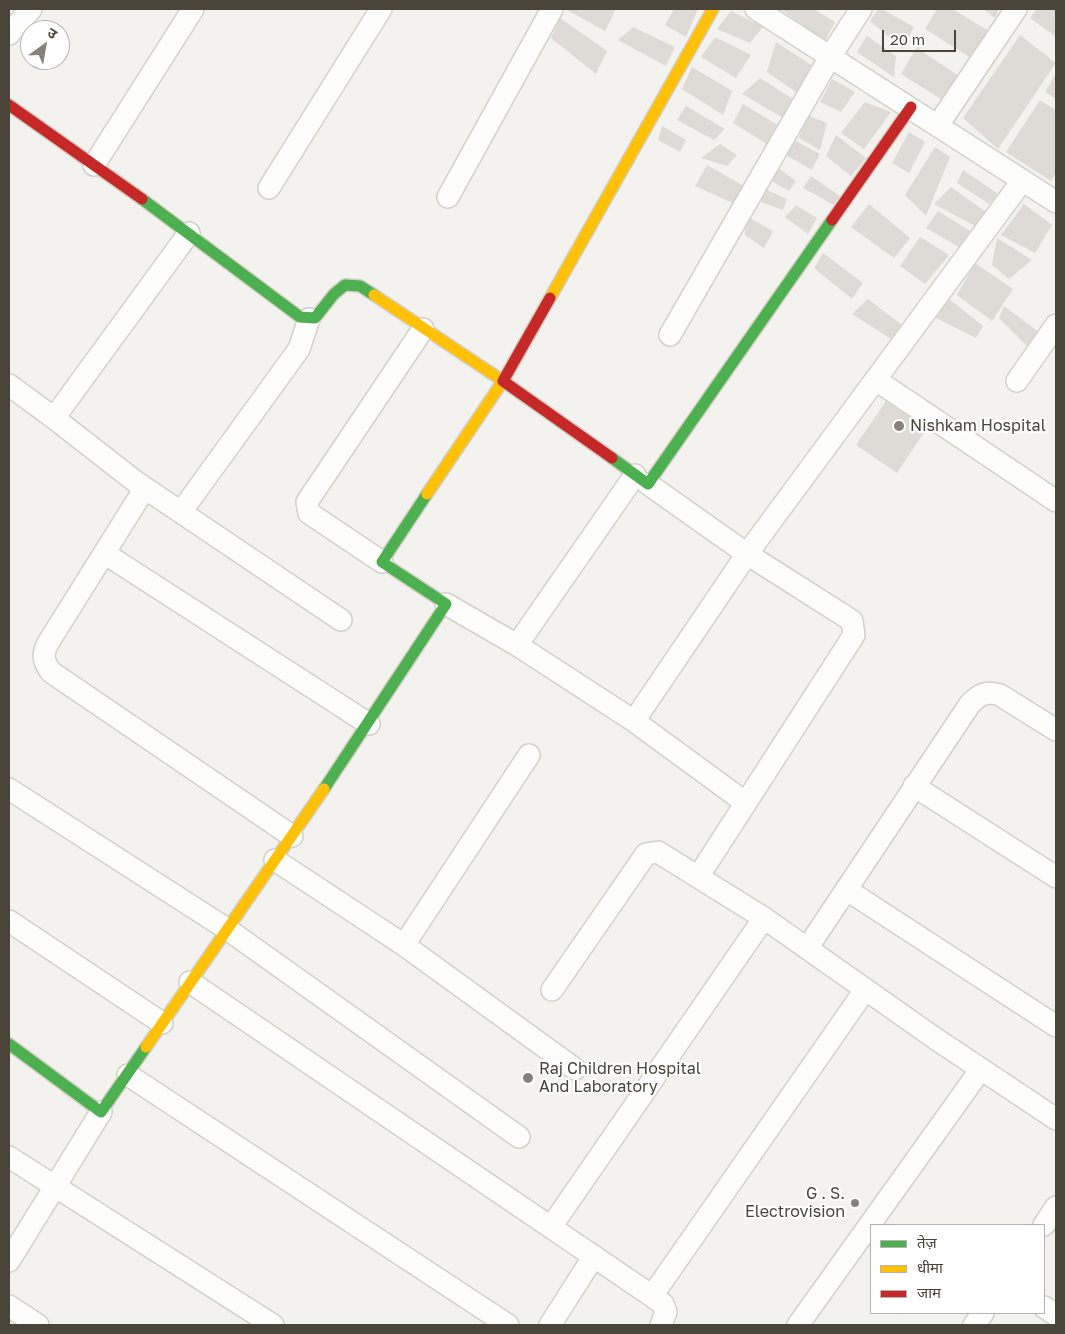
<!DOCTYPE html>
<html>
<head>
<meta charset="utf-8">
<style>
	body { margin:0 }
	#map { position:relative; width:1065px; height:1334px; overflow:hidden; background:#f4f2ee; font-family:"Golos Text","Noto Sans Devanagari",sans-serif }
	canvas { display:block }
	.frame { position:absolute; inset:0; border:10px solid #4b4439; pointer-events:none }
	.legend { position:absolute; left:870px; top:1224px; width:175px; height:90px; box-sizing:border-box; background:#fff; border:1px solid #b7b4b0; margin:0; padding:6px 9px; list-style:none; font-size:15px; color:#4b4439 }
	.legend li { display:flex; align-items:center; gap:10px; height:25px }
	.legend b { width:25px; border:1px solid #b7b4b0 }
	.north { position:absolute; left:20px; top:20px; width:50px; height:50px; box-sizing:border-box; background:#fff; border:1px solid #b7b4b0; border-radius:50%; rotate:32deg; font-size:14px; font-weight:700; line-height:20px; text-align:center; color:#4b4439 }
	.north::after { content:''; display:block; margin:auto; width:18px; height:22px; background:#868178; clip-path:polygon(50% 0,100% 100%,50% 72%,0 100%) }
	.scale { position:absolute; left:882px; top:30px; width:74px; height:22px; box-sizing:border-box; border:2px solid #4b4439; border-top:0; padding-left:6px; font-size:15px; line-height:18px; white-space:nowrap; color:#4b4439; -webkit-text-stroke:4px #fff; paint-order:stroke }
</style>
</head>
<body>
<div id="map">
<canvas width="1065" height="1334"></canvas>
<div class="frame"></div>
<ul class="legend">
<li><b style="height:6px;background:#4caf50"></b>तेज़</li>
<li><b style="height:6px;background:#ffc107"></b>धीमा</li>
<li><b style="height:6px;background:#c62828"></b>जाम</li>
</ul>
<div class="north">उ</div>
<div class="scale">20 m</div>
</div>
<script>
const g = document.querySelector('canvas').getContext('2d');
g.lineJoin = 'round';
function paint(path, color) { g.fillStyle = color; g.fill(path, 'evenodd'); }
function trace(path, color, width, dash) { g.strokeStyle = color; g.lineWidth = width; g.lineCap = dash ? 'butt' : 'round'; g.setLineDash(dash || []); g.stroke(path); }
function drawText(font, color, halo, rows, align = 'center') {
  g.font = font + ' "Golos Text",sans-serif'; g.lineWidth = 4.5; g.setLineDash([]); g.textBaseline = 'middle'; g.strokeStyle = halo; g.fillStyle = color; for (const [text, x, y, turn = 0] of rows) {
    g.save(); g.translate(x, y); g.rotate((+turn || 0) * Math.PI / 180); g.textAlign = isNaN(turn) ? turn : align; if (halo) g.strokeText(text, 0, 0); g.fillText(text, 0, 0); g.restore();
  }
}
paint(new Path2D(`
	M565 9H612L615 11 605 31Z
	M674 9H698L686 37 665 25Z
	M783 9H814L835 22 825 41 782 10Z
	M878 9H882L914 27 903 49 870 21Z
	M937 9H952L989 31 971 58 925 29Z
	M983 9H999L995 18Z
	M1037 9H1056V37L1030 18Z
	M731 11 763 27 750 43 717 29Z
	M560 18 607 51 596 74 551 38Z
	M633 27 675 47 666 66 618 40Z
	M1020 35 1056 63 998 149 963 118Z
	M867 36 896 56 894 77 857 52Z
	M715 37 751 55 736 78 701 57Z
	M776 42 816 68 800 95 767 72Z
	M918 45 920 50 959 76 944 101 901 74Z
	M692 67 732 91 723 115 682 89Z
	M1056 73V99L1045 92Z
	M760 78 798 102 785 119 742 94Z
	M832 79 855 92 841 112 820 102Z
	M1040 100 1056 110V173L1051 181 1006 152Z
	M865 102 891 112 864 149 841 133Z
	M743 104 781 127 770 146 733 123Z
	M686 106 725 129 714 140 677 120Z
	M807 115 827 123 820 150 799 138Z
	M662 126 686 140 680 152 658 140Z
	M909 132 925 142 909 173 892 163Z
	M836 135 866 158 851 176 826 156Z
	M794 140 820 154 812 170 786 155Z
	M720 144 737 155 727 166 701 158Z
	M935 147 950 157 926 216 905 195Z
	M707 165 744 186 733 203 695 186Z
	M777 167 796 181 789 191 768 179Z
	M963 170 998 194 989 204 957 183Z
	M811 176 840 196 834 205 803 188Z
	M951 187 986 212 975 226 934 204Z
	M765 189 787 199 783 210 761 202Z
	M869 204 910 238 894 258 851 227Z
	M1024 204 1052 225 1035 253 1001 235Z
	M796 205 817 218 808 234 785 217Z
	M938 211 970 231 959 247 926 228Z
	M746 216 773 231 764 248 745 235Z
	M920 237 949 255 925 284 900 266Z
	M997 238 1032 260 1009 279 992 265Z
	M823 253 863 283 852 299 814 268Z
	M975 263 1013 289 992 321 957 295Z
	M948 298 983 326 976 338 934 317Z
	M868 299 902 325 891 339 852 314Z
	M1004 306 1040 333 1028 347 999 318Z
	M890 395 931 422 897 473 856 445Z`), '#dedbd6');
const street = new Path2D(`
	M756 9 1056 202
	M9 34 31 9
	M938 125 1016 9
	M94 165 193 9
	M269 188 381 9
	M448 197 552 9
	M670 335 830 57 861 9
	M876 380 1056 501
	M1017 381 1056 325
	M9 385 54 418 136 482 341 620
	M54 418 189 233
	M145 488 48 643C42 655 43 661 51 672L292 836
	M181 512 299 349 309 319
	M104 553 369 724
	M382 562 309 513 307 502 423 329
	M446 604 517 645 635 475
	M517 645 634 721 746 803
	M634 721 747 554 1022 181
	M529 755 404 945 575 1069
	M914 786 1056 877
	M9 789 227 929 519 1137
	M275 860 404 945
	M847 890 1056 1026
	M764 918 936 1039 1056 1119
	M9 921 162 1023
	M808 947 970 704C980 694 986 691 1000 695L1056 730
	M190 982 652 1296 663 1304 666 1312 661 1325
	M552 990 646 854 658 852 698 877 854 635 852 621 843 615 747 554 648 484
	M128 1075 508 1325
	M9 1157 273 1325
	M1044 1225 1056 1207
	M551 1227 764 918 698 877
	M9 1261 101 1112
	M652 1296 865 990
	M9 1306 38 1325
	M1044 1307 1056 1315
	M550 1325 594 1256
	M798 1325 981 1069
	M974 1325 983 1313`);
const fast = new Path2D(`
	M142 199 300 317 315 318 334 294 345 285 360 286 374 295
	M612 458 648 484 832 220
	M324 789 446 604 382 562 427 494
	M9 1044 101 1112 146 1047`);
const slow = new Path2D(`
	M374 295 503 381 427 494
	M550 298 713 9
	M146 1047 324 789`);
const jam = new Path2D(`
	M9 105 142 199
	M832 220 911 107
	M550 298 503 381 612 458`);
trace(street, '#d2d0cb', 24);
trace(fast, '#d3cfc5', 14);
trace(slow, '#d3cfc5', 14);
trace(jam, '#d3cfc5', 14);
trace(street, '#fdfdfc', 21);
trace(fast, '#4caf50', 11);
trace(slow, '#ffc107', 11);
trace(jam, '#c62828', 11);
for (const [x, y, r, color] of [
	[899,426,6,"#868178"],
	[528,1078,6,"#868178"],
	[855,1203,5,"#868178"]
]) { const dot = new Path2D(); dot.arc(x, y, r, 0, 2 * Math.PI); g.fillStyle = color; g.fill(dot); trace(dot, '#fff', 2); }
drawText('16px', '#4b4439', '#fff', [
	["Nishkam Hospital",910,426],
	["Raj Children Hospital",539,1069],
	["And Laboratory",539,1087],
	["G . S.",845,1194,"right"],
	["Electrovision",845,1212,"right"]
], 'left');
</script>
</body>
</html>
